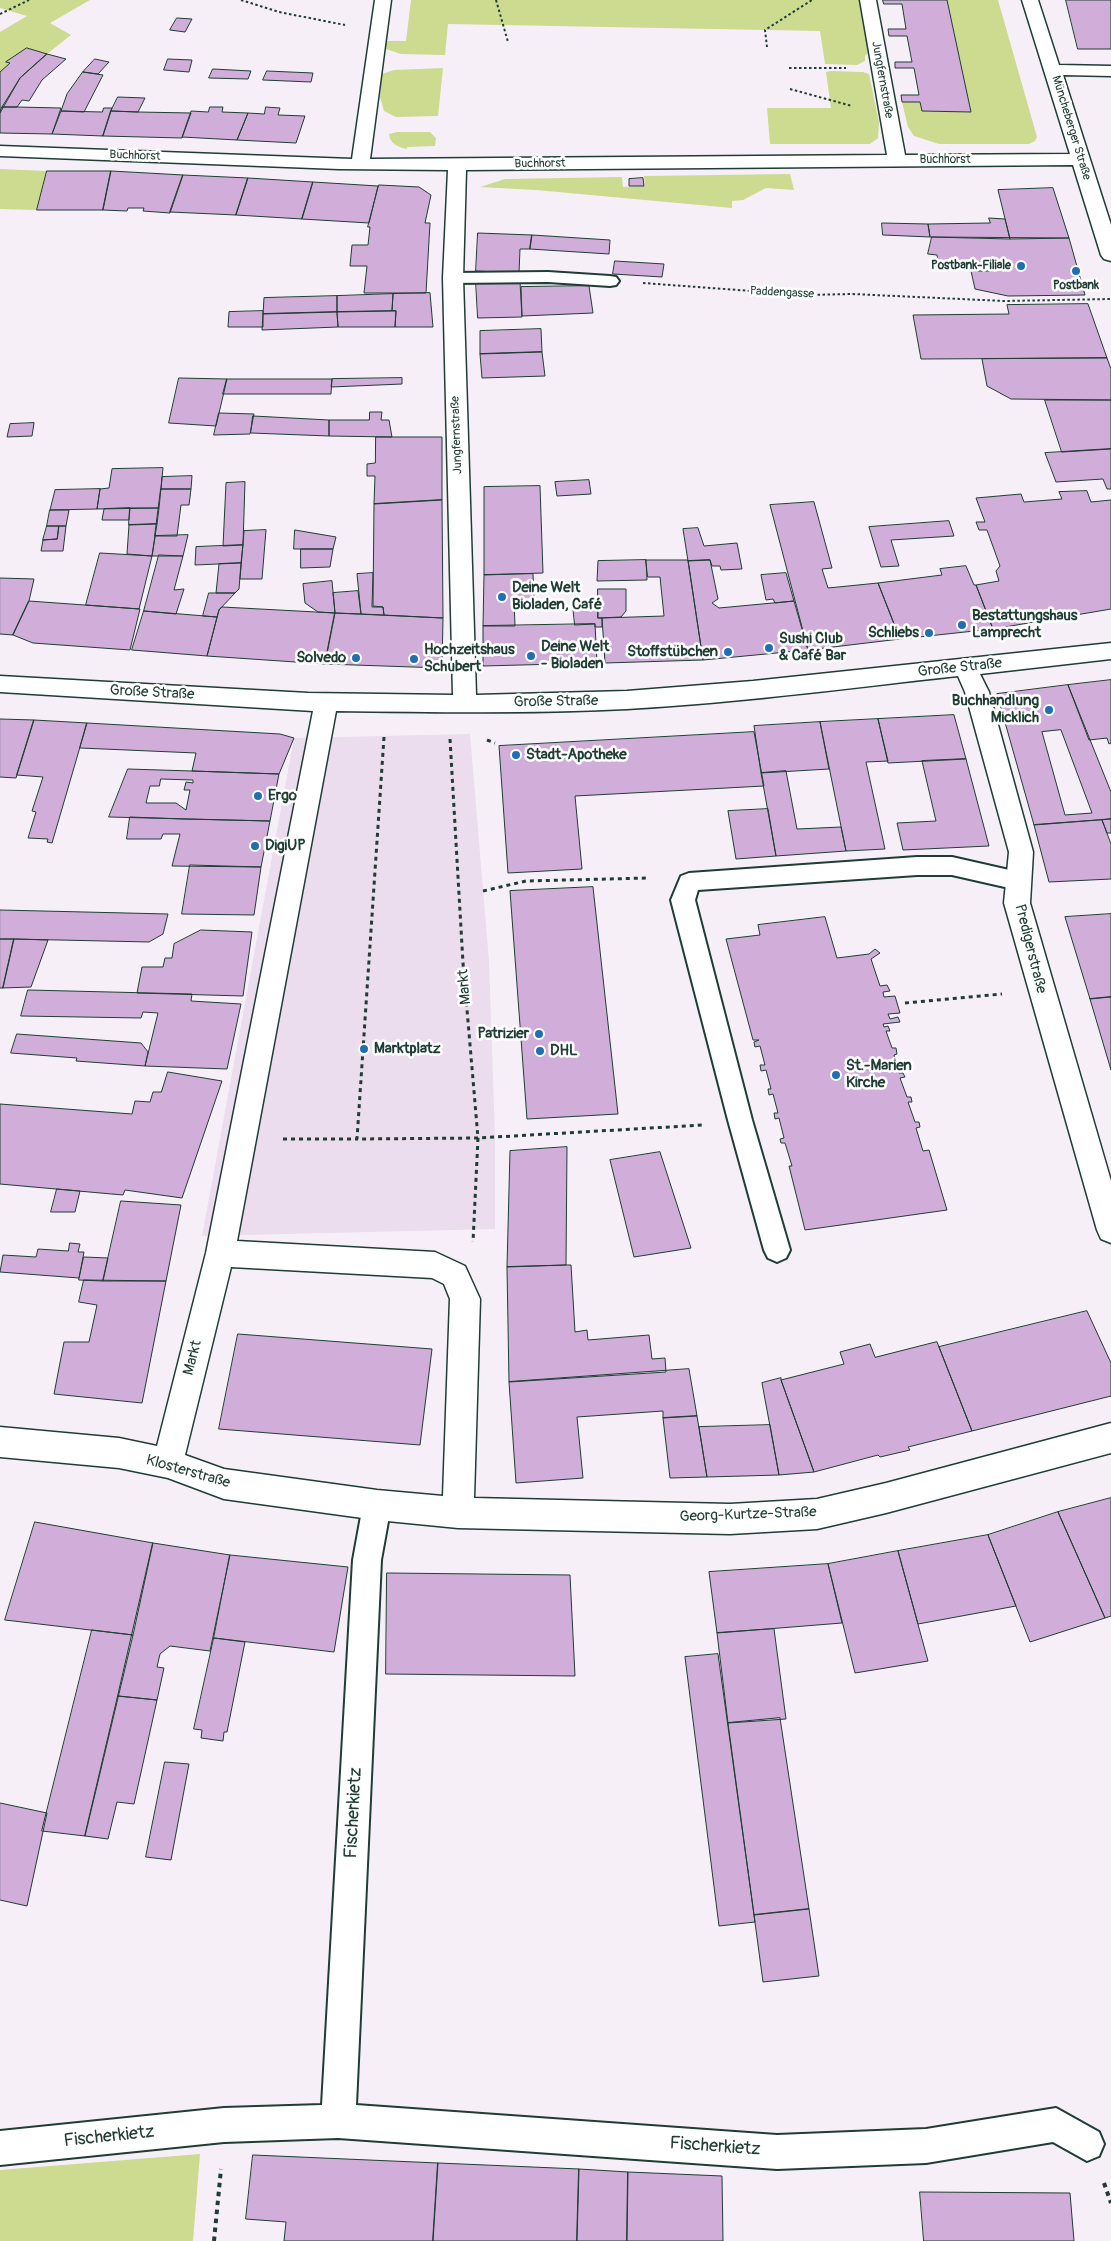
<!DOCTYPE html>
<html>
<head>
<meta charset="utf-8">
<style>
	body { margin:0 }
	canvas { display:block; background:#f6eff7 }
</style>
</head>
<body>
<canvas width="1111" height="2241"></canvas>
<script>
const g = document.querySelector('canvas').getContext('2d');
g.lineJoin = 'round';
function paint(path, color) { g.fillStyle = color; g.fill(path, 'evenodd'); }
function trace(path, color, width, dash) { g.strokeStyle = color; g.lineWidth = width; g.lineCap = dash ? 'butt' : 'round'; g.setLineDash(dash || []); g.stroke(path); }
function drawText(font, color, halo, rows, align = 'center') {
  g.font = font + ' Pangolin,sans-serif'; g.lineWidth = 5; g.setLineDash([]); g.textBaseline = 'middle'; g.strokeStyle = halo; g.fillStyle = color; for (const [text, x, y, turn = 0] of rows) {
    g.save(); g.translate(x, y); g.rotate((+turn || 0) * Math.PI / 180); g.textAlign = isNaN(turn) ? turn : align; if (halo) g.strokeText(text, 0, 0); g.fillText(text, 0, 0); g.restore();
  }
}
paint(new Path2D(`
	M470 734 489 961 495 1137V1229L202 1236 294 738Z`), '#ebdcee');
paint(new Path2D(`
	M0 0H90L50 23 71 35 47 54 0 113V32L27 16 0 8Z
	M411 0H861L869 52 865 56V61L857 65 825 64 820 31 448 24 445 55 401 54 386 49 382 41H406Z
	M947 0H998L1037 137 1035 141 1029 144H939L914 136 908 127 902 102H920L923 111 970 112Z
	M443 68 438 116 396 117 384 111 380 97 382 74 394 70Z
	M831 71 863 72 869 74 879 122 878 138 870 144H770L767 108H831L826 72Z
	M397 132H430L436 138 435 146 407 147V149C398 147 390 144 389 134Z
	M0 169 47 171 37 210 0 209Z
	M790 174 794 190 766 188 743 200 732 201V208L536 190 480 187 505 179 622 177 623 187 645 186 644 176Z
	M200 2154 193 2241H0V2170Z`), '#ccdb8f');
const building = new Path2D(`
	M883 0H947L971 112 922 111 920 102H902L901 95H919L914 68H895V62H912L907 36H889L888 29H906L902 4H884Z
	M1066 0H1111V49H1078Z
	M177 18 192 19 185 32 170 30Z
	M27 48 47 54 20 78 0 113V72L10 63 6 62Z
	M47 54 66 59 42 80 29 101 22 100 17 107H2L20 78Z
	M95 59 109 62 98 74 83 72Z
	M168 59 192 60 189 72 164 70Z
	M213 69 251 71 248 79 209 78Z
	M267 71 313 73 311 82 263 80Z
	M83 72 103 75 84 112 61 111 67 94Z
	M118 97 145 98 138 112 111 111Z
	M2 107H17L61 108 52 134 0 133V113Z
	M210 107H223L222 112 248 113 237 140 182 137 191 111 208 112Z
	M266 107 280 108 278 115 305 116 296 143 237 140 248 113 264 114Z
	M104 108H112L103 136 52 134 61 111 102 112Z
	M111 111 138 112 191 113 182 138 103 136Z
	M47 171H111L103 210H37Z
	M111 171 183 175 170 213 143 211 144 208H128L127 211 103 210Z
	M183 175 248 178 236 215 170 212Z
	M248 178 313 182 302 219 236 215Z
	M643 178 644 186H629V179Z
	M313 182 378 186 369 223 302 219Z
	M379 185 419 187 431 195 425 223H430L426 293H364L367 266H350L352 245H368L370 227H368Z
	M1053 188 1069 238 1010 239 998 190Z
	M989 218 1005 219 1010 239 930 237 928 224 990 223Z
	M882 223 928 224 930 237 883 235Z
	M478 233 532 235 530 249H520L519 273 476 271Z
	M532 235 610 240 609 254 530 249Z
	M932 237 1069 238 1085 295 1008 296 975 289 971 271H993L992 267 939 265 937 255 928 254Z
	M615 261 664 264 662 277 613 274Z
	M476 282H520L522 317 478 318Z
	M589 286 593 313 522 316 521 287Z
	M430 293 433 327H395L396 311H392L393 294Z
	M393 294 392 311 337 312V296Z
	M337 296V312L263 314 264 298Z
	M1088 304 1107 358 921 359 913 315 1009 314 1007 305Z
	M263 311V327H228L229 312Z
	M396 311 395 327H338L337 312Z
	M337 312 338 327 262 330 263 314Z
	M541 329 542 352 480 354V331Z
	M542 352 545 376 482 378 480 354Z
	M1107 358 1111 369V400L1011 399 987 386 982 359Z
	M179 378 227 379 216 426 169 423Z
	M402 378V384L331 387 332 379Z
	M227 379H332L331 394H223Z
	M1045 400H1111V449L1062 452Z
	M370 412H382L381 420H389L392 437 329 436V420H369Z
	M219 413 254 414 250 434 214 435Z
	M253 416 329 420V436L251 433Z
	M34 423 32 436 7 437 10 424Z
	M376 437H442V500L374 504 375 476H367V464L375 463Z
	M1111 449V489H1107L1103 479 1056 482 1045 453Z
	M163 468 159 508 97 509 100 489 109 488 112 469Z
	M192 476 191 489H161L162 477Z
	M589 480 591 494 557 496 555 482Z
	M245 482 243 545 223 546 226 483Z
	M540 486 543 573 484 575V487Z
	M100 489 97 509 50 510 55 490Z
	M161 489H191L189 505H181L177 536H155Z
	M1087 491 1091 502 1111 500V609L993 629 976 585 999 581 996 571 1000 566 987 530H979L976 522H985L976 498 1021 494 1024 502 1062 499 1059 492Z
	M442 500 443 618 384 615 383 607 373 606 374 504Z
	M814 502 832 568 822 569 828 588 878 583 900 639 808 650 770 505Z
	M130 508 129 520H102L104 509Z
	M130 508H159L157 524 129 525Z
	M50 510H69L66 526H47Z
	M949 521 954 536 891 540 899 566 881 567 869 527Z
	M157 524 152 556 127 554 129 525Z
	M47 526H59L57 539 43 540Z
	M59 526H66L63 551H41L43 540 57 539Z
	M698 528 704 546 737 543 742 569 721 570 720 566H712L710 560 688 561 683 529Z
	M266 530 262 579H240L244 531Z
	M295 530 336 537 333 549H294Z
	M188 535 183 556H152L155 536Z
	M243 545 241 563 195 565 196 547Z
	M301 549H333L330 567 301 568Z
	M100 553 152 556 139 609 86 605Z
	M159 555 183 556 174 590 184 589 176 614 144 611Z
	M646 560H688L703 660 605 663 602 618 664 616 660 577H648Z
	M646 560 647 580 597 581 598 561Z
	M710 560 718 599 712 603 719 608 794 601 808 650 703 660 688 561Z
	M241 563 239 589 235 593H216L219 564Z
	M966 566 974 585H976L993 629 900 639 878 583 942 575 940 569Z
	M373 573 372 607H383L384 615 361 614 357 574Z
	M786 573 794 601 775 603 773 599 766 600 761 575Z
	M533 574 534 600H514L515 626H483L484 575Z
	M0 578 34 579 29 601 13 635 0 634Z
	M332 581 335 613 318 612 305 603 303 584Z
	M598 589H626V611L621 617 598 618Z
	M358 591 361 614 335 613 333 593Z
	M209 593H235L219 610 217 617 203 616Z
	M29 601 140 609 130 650 33 643 13 635Z
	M573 606H598V618H602V627H595V624L575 625Z
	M222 607 335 613 325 664 207 656 219 610Z
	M144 611 217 617 207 656 132 650Z
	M335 613 443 618 442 668 325 664Z
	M595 624 597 663 483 666V626Z
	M1111 680V743L1109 744 1107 738 1089 740 1068 685Z
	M1068 685 1111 792V819L1034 825 997 694ZM1061 730 1092 813 1065 815 1042 732Z
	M954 715 966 759 888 763 878 719Z
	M0 719 34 720 16 778 0 777Z
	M878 719 888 761 866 762 885 849 846 851 820 722Z
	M34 720 87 723 52 843 47 842 48 839 28 838 36 812 32 811 43 777 17 775Z
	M820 722 829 769 761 773 754 726Z
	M87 723 280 734 294 738 279 774 192 771 196 753 80 748Z
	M754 732 764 786 575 796 582 869 508 873 499 746Z
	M966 759 989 846 903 850 897 823 936 821 922 761Z
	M128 769 192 771 279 774 270 821 109 817ZM161 779 193 780V783L186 782 184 790H190L186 810 176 803H146L150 786H159Z
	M786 771 797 829 841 827 846 851 776 856 761 773Z
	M768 809 776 856 736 859 728 811Z
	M130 817 183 819 270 821 261 867 172 866 180 834H163L161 839H127Z
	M1111 819V833H1107L1102 820Z
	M1102 820 1111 844V879L1049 882 1034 825Z
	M190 865 261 867 254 915 182 914Z
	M593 887 618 1114 527 1119 510 891Z
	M0 910 168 914 163 934 149 942 14 939H0Z
	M1111 914V997L1090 999 1065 917Z
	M825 917 837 958 869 954 875 949 880 953 871 959 880 986 887 985 890 991 883 992 884 997 895 996 900 1013 888 1014 890 1019 898 1017 900 1022 883 1024 884 1027 888 1026 890 1031H886L892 1048H896L897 1054 894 1055 899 1073H903L905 1077 900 1078 907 1097H911L912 1102H908L915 1122H919L920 1127 916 1128 923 1151 929 1150 947 1210 805 1230 789 1166H792L785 1143H781L780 1139 784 1138 779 1118 775 1119 774 1113H778L773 1094 769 1095 768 1089H771L766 1070 761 1071 760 1065H765L760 1046 755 1047 754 1042 759 1040H753L726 939 760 935 758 925Z
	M201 930 252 932 243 996 137 993 142 967H163L165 958H172L174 944Z
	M0 939H14L3 988H0Z
	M14 939 48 940 31 987 3 988Z
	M28 990 192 994 191 1001 241 1004 227 1069 145 1066 158 1013 143 1012 141 1018 21 1016Z
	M1111 997V1070L1090 999Z
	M17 1034 141 1043 148 1052 145 1066 76 1061 77 1058 11 1053Z
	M168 1072 222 1081 182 1198 125 1190 123 1195 0 1184V1104L132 1114 135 1101 150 1102 153 1092H161Z
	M567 1147 566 1265 507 1267 510 1151Z
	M660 1152 691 1248 634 1257 610 1160Z
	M57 1189 80 1191 75 1212H51Z
	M121 1201 181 1205 166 1281H103Z
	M70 1243 80 1244 78 1252H84L79 1278 0 1272 3 1255 36 1257 38 1249 68 1251Z
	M84 1257 108 1258 103 1281 79 1280Z
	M566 1265H571L575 1332 587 1330 588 1340 649 1335 652 1359 665 1358 666 1372 509 1382 507 1267Z
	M84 1280 166 1281 142 1403 54 1394 64 1342H89L97 1305 79 1302Z
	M1087 1311 1111 1363V1396L972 1431 939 1347Z
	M238 1334 432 1349 420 1445 219 1429Z
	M937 1342 972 1431 908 1447 910 1450 880 1457 878 1455 814 1472 781 1380 844 1364 840 1352 870 1344 875 1357Z
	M689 1369 697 1416 663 1418V1411L577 1417 583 1478 516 1483 509 1382Z
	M781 1378V1380L814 1472 779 1475 762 1383Z
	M697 1416 707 1477 670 1478 663 1418Z
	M770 1425 779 1475 707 1477 699 1427Z
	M1111 1498V1616L1105 1618 1058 1512Z
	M1058 1512 1105 1618 1030 1642 988 1535Z
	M35 1522 153 1543 133 1635 5 1620Z
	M988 1535 1016 1606 918 1624 898 1551Z
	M153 1543 230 1555 210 1651 170 1646 160 1654 157 1667 164 1668 157 1700 118 1696Z
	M898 1551 928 1661 855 1673 828 1564Z
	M230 1555 348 1567 334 1652 214 1638Z
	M828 1564 842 1623 717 1633 709 1572Z
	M387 1573 570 1575 575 1676 386 1674Z
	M774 1629 786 1719 728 1723 717 1633Z
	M92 1630 133 1635 85 1836 42 1831Z
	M214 1638 245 1642 227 1732H224L223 1741 201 1738 202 1730 194 1729Z
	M718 1654 755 1922 719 1926 685 1657Z
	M118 1696 157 1700 134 1804 117 1802 108 1839 85 1836Z
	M780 1718 809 1909 754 1915 728 1723Z
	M165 1762 189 1764 171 1860 146 1857Z
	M0 1803 47 1813 27 1906 0 1900Z
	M809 1909 819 1976 763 1982 754 1915Z
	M253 2155 438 2163 433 2241H284L286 2222 246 2219Z
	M438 2163 579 2169 577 2241H433Z
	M579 2169 628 2172 627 2241H577Z
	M628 2172 722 2176 723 2241H627Z
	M920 2192 1070 2193 1074 2241H924Z`);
paint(building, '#d0aed9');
trace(building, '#1f3d34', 1);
const lane = new Path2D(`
	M548 272 610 276 616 277 619 281 616 285 610 286 548 282 453 283 447 282 444 278 447 274 453 273Z
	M917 857H952L1018 872 1026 875 1029 881 1026 887 1018 890 952 875H917L698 890 695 900 752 1120 790 1250 786 1258 777 1262 768 1258 764 1250 728 1120 671 900 681 876 689 873Z
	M377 1491 387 1495 391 1505 381 1560 356 2105 777 2135 926 2129 1056 2108 1099 2132 1104 2144 1099 2156 1087 2161 1053 2142 926 2163 777 2169 338 2138 224 2142 0 2165V2131L224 2108 322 2105 353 1560 363 1505 367 1495Z`);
const street = new Path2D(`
	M375 0H391L370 159 887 155 860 0H876L905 155 1070 154 1022 0H1038L1059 65 1111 66V76L1063 75 1111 225V261L1104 259 1101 255 1073 165 466 170 463 278 476 695 627 691 753 681 1111 643V659L980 674 989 692 1033 852 1030 903 1111 1181V1243L1101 1239 1097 1230 1004 903 1009 852 965 692 958 676C848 688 738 703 627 709 530 714 433 712 336 711L237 1241 435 1252 465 1266 480 1299 474 1498 730 1504 817 1499 886 1483 1111 1423V1453L886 1513 817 1529 730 1534 458 1528 377 1520 224 1499 168 1478 119 1468 0 1457V1427L119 1438 157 1446 206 1253 313 711 0 692V676L308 693 453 695 443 278 448 170 339 169 0 156V146L352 159ZM231 1267 432 1278 444 1284 450 1299 443 1496 377 1490 224 1469 185 1455Z`);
trace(lane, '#1f3d34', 4);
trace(street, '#1f3d34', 3);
trace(new Path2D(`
	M241 0 279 12 345 25
	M496 0 508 42
	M0 14 29 0
	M767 47 765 30 812 0
	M789 68H846
	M790 89 852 106
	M643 283 806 295 852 294 1004 301 1111 299`), '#1f3d34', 2, [2.5, 2.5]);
trace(new Path2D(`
	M384 737 357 1139 478 1138 703 1125
	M450 739 463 963 478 1138 473 1242
	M487 740 495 743
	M483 891 526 881 648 878
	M905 1003 1002 994
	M283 1139H357`), '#1f3d34', 3, [4, 4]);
trace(new Path2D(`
	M1104 2183 1111 2203
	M214 2241 221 2169`), '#1f3d34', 4, [4.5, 4.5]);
paint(lane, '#fff');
paint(street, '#fff');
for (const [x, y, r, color] of [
	[1021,266,5,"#1f6fb2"],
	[1076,271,5,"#1f6fb2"],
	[502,597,5,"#1f6fb2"],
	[962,625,5,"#1f6fb2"],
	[929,633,5,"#1f6fb2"],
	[769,648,5,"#1f6fb2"],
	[728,652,5,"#1f6fb2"],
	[531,656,5,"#1f6fb2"],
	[356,658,5,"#1f6fb2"],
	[414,659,5,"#1f6fb2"],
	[1049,710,5,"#1f6fb2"],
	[516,755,5,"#1f6fb2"],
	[258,796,5,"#1f6fb2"],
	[255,846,5,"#1f6fb2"],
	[539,1034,5,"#1f6fb2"],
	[364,1049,5,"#1f6fb2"],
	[540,1051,5,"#1f6fb2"],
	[836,1075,5,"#1f6fb2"]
]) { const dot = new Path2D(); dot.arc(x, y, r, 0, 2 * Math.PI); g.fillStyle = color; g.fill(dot); trace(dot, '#fff', 2); }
drawText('12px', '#1f3d34', '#fff', [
	["Jungfernstraße",882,80,80],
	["Müncheberger Straße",1071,128,73],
	["Buchhorst",135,156,2],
	["Buchhorst",945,160],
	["Buchhorst",540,164,-1],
	["Paddengasse",782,293,3],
	["Jungfernstraße",457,435,-92]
]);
drawText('bold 12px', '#1f3d34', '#fff', [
	["Postbank-Filiale",1011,266],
	["Postbank",1076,286,"center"]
], 'right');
drawText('bold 15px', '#1f3d34', '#fff', [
	["Deine Welt",512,588],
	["Bioladen, Café",512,605],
	["Bestattungshaus",972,616],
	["Lamprecht",972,633],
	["Schliebs",919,633,"right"],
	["Sushi Club",779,639],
	["& Café Bar",779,656],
	["Deine Welt",541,647],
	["- Bioladen",541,664],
	["Hochzeitshaus",424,650],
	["Schubert",424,667],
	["Stoffstübchen",718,652,"right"],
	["Solvedo",346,658,"right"],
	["Buchhandlung",1039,701,"right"],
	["Micklich",1039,718,"right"],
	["Stadt-Apotheke",526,755],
	["Ergo",268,796],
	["DigiUP",265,846],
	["Patrizier",529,1034,"right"],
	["Marktplatz",374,1049],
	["DHL",550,1051],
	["St.-Marien",846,1066],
	["Kirche",846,1083]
], 'left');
drawText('15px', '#1f3d34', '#fff', [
	["Große Straße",960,668,-6],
	["Große Straße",152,693,3],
	["Große Straße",556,702,-1],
	["Predigerstraße",1030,949,76],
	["Markt",465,987,-95],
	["Markt",193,1358,-76],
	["Klosterstraße",188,1472,16],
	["Georg-Kurtze-Straße",748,1515,-2]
]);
drawText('18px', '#1f3d34', '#fff', [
	["Fischerkietz",354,1813,-87],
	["Fischerkietz",109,2137,-6],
	["Fischerkietz",715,2147,4]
]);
</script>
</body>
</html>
